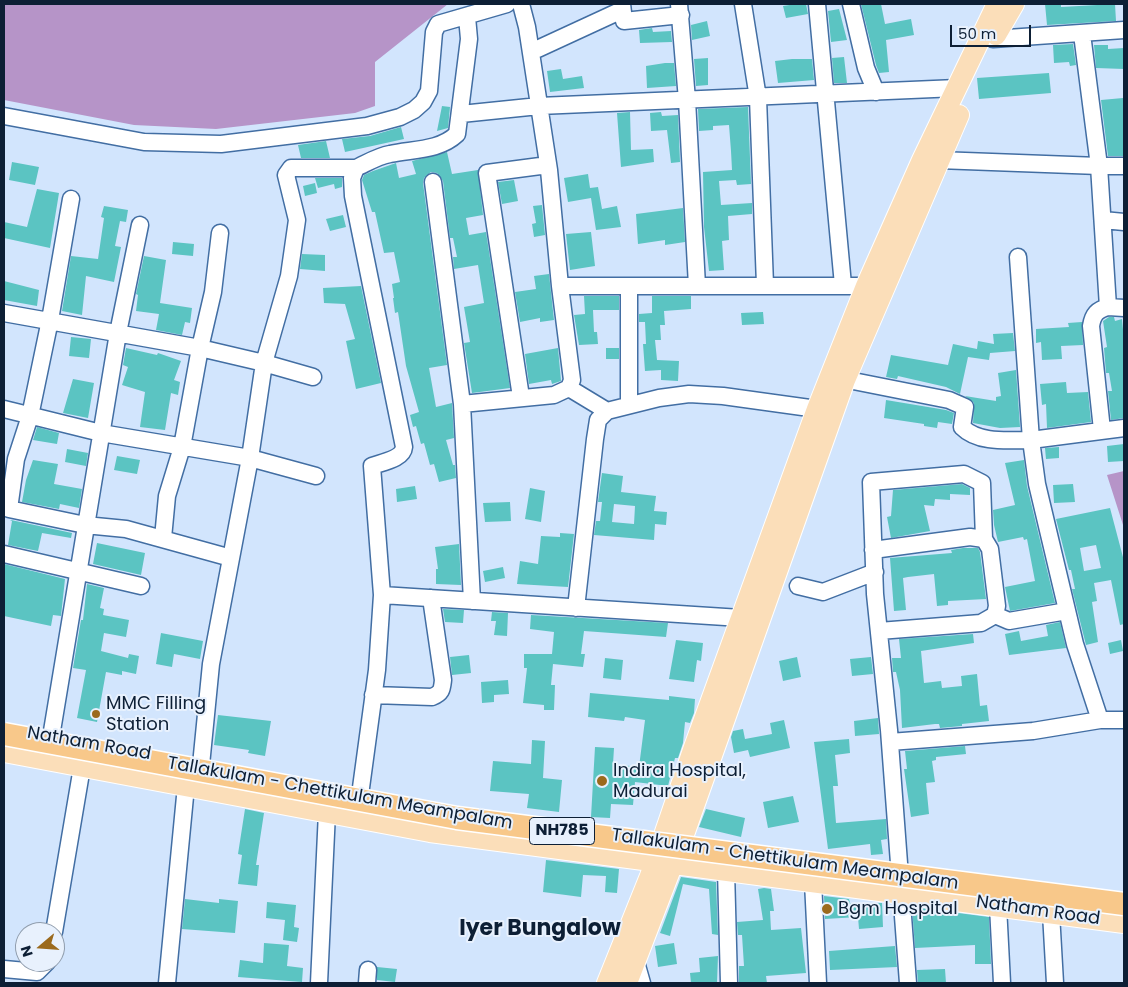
<!DOCTYPE html>
<html>
<head>
<meta charset="utf-8">
<style>
	body { margin:0 }
	#map { position:relative; width:1128px; height:987px; overflow:hidden; background:#d2e5fd; font-family:Poppins,sans-serif }
	canvas { display:block }
	.frame { position:absolute; inset:0; border:5px solid #0d1f35; pointer-events:none }
	.north { position:absolute; left:15px; top:922px; width:50px; height:50px; box-sizing:border-box; background:#e8f1fd; border:1px solid #909dad; border-radius:50%; rotate:252deg; font-size:14px; font-weight:700; line-height:20px; text-align:center; color:#0d1f35 }
	.north::after { content:''; display:block; margin:auto; width:18px; height:22px; background:#9b6a1d; clip-path:polygon(50% 0,100% 100%,50% 72%,0 100%) }
	.scale { position:absolute; left:950px; top:25px; width:81px; height:22px; box-sizing:border-box; border:2px solid #0d1f35; border-top:0; padding-left:6px; font-size:15px; line-height:18px; white-space:nowrap; color:#0d1f35; -webkit-text-stroke:4px #e8f1fd; paint-order:stroke }
</style>
</head>
<body>
<div id="map">
<canvas width="1128" height="987"></canvas>
<div class="frame"></div>
<div class="north">N</div>
<div class="scale">50 m</div>
</div>
<script>
const g = document.querySelector('canvas').getContext('2d');
g.lineJoin = 'round';
function paint(path, color) { g.fillStyle = color; g.fill(path, 'evenodd'); }
function trace(path, color, width, dash) { g.strokeStyle = color; g.lineWidth = width; g.lineCap = dash ? 'butt' : 'round'; g.setLineDash(dash || []); g.stroke(path); }
function drawText(font, color, halo, rows, align = 'center') {
  g.font = font + ' Poppins,sans-serif'; g.lineWidth = 4; g.setLineDash([]); g.textBaseline = 'middle'; g.strokeStyle = halo; g.fillStyle = color; for (const [text, x, y, turn = 0] of rows) {
    g.save(); g.translate(x, y); g.rotate((+turn || 0) * Math.PI / 180); g.textAlign = isNaN(turn) ? turn : align; if (halo) g.strokeText(text, 0, 0); g.fillText(text, 0, 0); g.restore();
  }
}
paint(new Path2D(`
	M4 4H448L375 62V106L355 113 216 129 134 125 4 100Z
	M1124 471V528L1107 475Z`), '#b694c8');
paint(new Path2D(`
	M796 4H806L808 14 786 18 783 6Z
	M861 4H881L885 24 911 19 914 35 886 40 889 72 879 73 876 65Z
	M1045 4H1061V7L1115 4 1116 21 1047 25Z
	M839 9 847 40 831 42 828 11Z
	M707 21 710 36 692 40 691 25Z
	M652 28 653 32 671 31 672 42 640 43 639 30Z
	M1073 44 1076 65 1070 66 1069 62 1054 63 1053 45Z
	M1094 45H1108V49L1124 48V69L1096 68Z
	M844 57 847 83H834L832 58Z
	M708 58V85L696 86 694 59Z
	M792 59H812L814 80 778 83 775 61Z
	M665 63H674L676 86 647 88 646 66Z
	M561 69 563 79 582 76 584 88 550 92 547 71Z
	M1049 73 1051 93 979 99 977 78Z
	M1123 98 1124 156H1108L1101 100Z
	M442 106 450 107 448 128 437 131Z
	M748 107 751 184 737 185 736 180 719 181 721 205 752 203V214L728 216 729 240 722 241 724 270 709 271 704 227 703 172 732 170 731 151 729 125 713 126V130L699 131 698 109Z
	M630 112 631 150 653 149 654 162 621 167 617 113Z
	M661 112 662 116 678 115 680 162 671 163 667 130 651 131 650 113Z
	M401 127 404 139 345 152 342 139 370 136Z
	M326 141 330 158H301L298 145Z
	M447 152 452 174 478 170 483 215 466 218 469 235 486 232 510 388 472 393 464 343 470 342 464 307 484 303 478 265 454 269 453 257H457L453 238H450L443 181 437 173 431 172 424 178 423 183 447 365 429 368 436 407 452 403 454 438 446 440 453 465H455L456 478 439 482 434 464 430 465 424 443 421 444 416 426 413 427 410 415 419 412 406 366 398 312 395 313 393 298H394L392 284 400 282 394 252 384 253 375 212H372L362 180 364 175 373 171 396 163 399 178 416 174 412 161Z
	M12 162 39 167 35 185 9 180Z
	M588 174 590 188 598 187 602 209 617 206 621 227 596 230 591 198 568 202 564 178Z
	M315 178H342V187L335 189 334 184 318 188Z
	M514 180 518 201 502 204 498 182Z
	M315 183 317 193 305 196 303 186Z
	M37 189 59 193 50 248 4 238V222L27 227Z
	M542 205 545 235 534 237 532 224 536 223 533 206Z
	M104 206 128 210 126 222 120 221 115 246 121 247 114 282 86 276 82 315 62 311 71 256 98 259 104 218 101 217Z
	M683 208 685 242 665 245V240L638 244 636 214Z
	M343 215 346 227 330 231 326 219Z
	M591 232 595 266 570 270 566 234Z
	M173 242 194 244 193 256 172 254Z
	M302 254 325 255V271L300 269Z
	M144 256 166 260 160 303 192 308 190 323 185 322 182 335 156 330 159 314 136 311 138 295 136 294Z
	M549 274 554 320 540 322V318L520 322 515 292 536 289 534 276Z
	M4 281 39 290 37 306 4 300Z
	M361 286 381 383 356 389 346 341 355 339 345 304 324 303 323 288Z
	M584 296H619V310H593L594 332H597L598 344 579 345 574 315 585 314Z
	M652 296H691V309L664 311 665 325H660L661 340H655L657 360 679 361 678 381 661 380V370L645 371 643 344H646L645 322H639V314L652 313Z
	M763 312 764 324 742 325 741 313Z
	M1109 317H1114L1115 321 1122 319 1124 340V418L1111 420 1108 391H1112L1109 373H1106L1104 348 1107 347 1103 321Z
	M1082 322 1083 345 1061 346 1062 359 1042 360 1041 342 1036 343V329L1069 327 1068 323Z
	M1013 333 1015 351 990 353 989 360 968 357 960 394 946 387 898 376 897 379 886 377 891 355 948 365 953 344 977 349 978 341 994 344 993 334Z
	M71 337 91 339 89 358 69 356Z
	M126 348 157 355 158 353 181 361 174 380 180 382 178 395 171 393 165 430 140 427 145 392 122 385 128 367 123 365Z
	M558 348 561 381 552 384 551 380 529 384 525 354Z
	M606 348H619V359H606Z
	M1016 370 1020 427 1000 428 973 423 974 403 965 396 996 401V397L1001 396 998 373Z
	M73 379 94 383 88 418 63 413Z
	M1066 382 1067 393 1088 392 1091 422 1047 428 1046 404 1042 405 1040 384Z
	M886 400 946 410 954 413 952 424 938 422 937 428 924 426V424L884 418Z
	M37 427 59 433 57 444 33 440Z
	M1124 444V461L1108 462 1107 446Z
	M1059 447V458L1046 459 1045 448Z
	M67 449 88 453 86 466 65 462Z
	M117 456 140 460 137 474 114 470Z
	M33 460 58 464 54 484 82 489 79 508 60 504 59 509 22 502 26 480Z
	M1024 460 1027 486 1055 603 1010 611 1005 587 1035 581 1027 539 1024 540 1023 537 998 542 994 525 993 510 1015 505 1005 463Z
	M602 473 623 476 621 492 656 496 654 511 667 512 666 525 655 524 654 540 594 535 596 521H600L602 502H598ZM614 504 635 506 634 524 612 522Z
	M962 484 970 488V495L950 494V500L935 499 934 506 924 505 930 531 891 538 887 517 891 516 893 490Z
	M1073 484 1075 502 1054 503 1053 485Z
	M415 486 417 499 397 502 396 489Z
	M530 488 545 491 541 522 525 519Z
	M510 502 511 521 485 522 483 503Z
	M1110 508 1124 561V624L1120 625 1111 580 1094 583 1097 601 1092 602 1098 642 1086 645 1072 589H1075L1071 570H1069L1056 519ZM1096 545 1101 568 1084 571 1080 548Z
	M10 520H11L72 533 71 538 42 533 38 551 8 545 12 521Z
	M560 533 574 534 568 587 517 584 520 561 538 564 541 536 560 537Z
	M97 543 145 553 141 575 93 564Z
	M459 544 461 585 436 584V569H438L435 547Z
	M963 548H978L980 552 986 599 948 601V605L937 606 934 574 908 577 903 578 906 610 894 611 890 558 952 553 951 550Z
	M4 564 65 579 61 616 53 615 51 626 4 616Z
	M503 567 505 578 485 582 483 571Z
	M87 584 104 588 100 608 104 609 103 615 129 620 126 637 104 633 101 651 128 658 129 654 139 656 136 674 122 671V675L106 672 97 722 77 718 86 670 73 668 81 620H83Z
	M443 609 464 610 463 623 445 622Z
	M492 612 508 613 507 636 494 635 496 621H491Z
	M531 615 668 623 666 637 584 631 581 654H585L583 667 553 664 551 685H555L554 710H544V705L523 703 527 668H524V654H552L554 632 530 629Z
	M1060 622 1066 648 1009 655 1005 634 1019 631 1021 641 1048 636 1046 625Z
	M161 633 203 641 200 659 174 654 172 667 156 664Z
	M973 634 974 643 921 651 924 683 941 681 942 688 962 686 961 676 977 674 980 706 987 705 989 721 962 724V726L940 728 939 724H935L902 728 900 690 896 672H893L892 658H901L899 639Z
	M676 640 703 643 701 661 697 660 694 682 669 679Z
	M1121 640 1123 651 1110 654 1108 643Z
	M469 655 471 673 452 675 450 657Z
	M797 657 801 677 783 681 779 661Z
	M871 657 873 674 852 676 850 659Z
	M605 658 623 660 621 680 603 678Z
	M508 680 509 694 494 695V702L482 703 481 682Z
	M590 693 669 700V696L695 699 694 713 690 723 685 722 683 743 678 758H675L668 786 635 782 633 805 611 804 610 818 591 817 595 747 614 748 613 764 639 767 645 720 625 717 624 721 588 717Z
	M218 715 271 721 265 756 248 753 249 750 214 745Z
	M878 718 879 734 855 736 854 721Z
	M784 720 790 748 750 757 748 750 734 753 731 737 733 731 743 729 745 739 772 734 770 723Z
	M849 739 850 753 835 755 838 786H833L836 823 886 819 887 839 881 840 883 854 871 855 870 844 828 849 814 742Z
	M532 740 545 741 543 778 562 780 559 812 527 808 529 794 490 791 493 761 531 764Z
	M965 746 966 754 936 757V760L932 761 935 782 926 783 929 814 911 817 904 769H907L905 751Z
	M793 796 799 822 768 828 763 802Z
	M245 809 264 813 256 865H259L257 886 238 884 242 855 238 854Z
	M706 809 745 818 741 837 699 827Z
	M546 860 619 869 617 893 605 892 606 876 583 875 581 897 543 892Z
	M681 877 716 882 718 935 712 934 709 889 683 884 670 936 660 933Z
	M764 888 771 889 774 911H770L771 930 801 928 806 973 766 976 767 983H739V966H744L742 935H738L737 922 763 920 758 889Z
	M824 896 849 899 850 903H882L883 927 859 929 858 917 825 919Z
	M185 899 219 903V899L238 901 235 933 182 929Z
	M267 902 296 905 294 927 299 928 297 942 283 940 285 920 266 918Z
	M912 907 989 917 991 964H975V945L915 948Z
	M264 943 289 945 287 966 303 968 302 982 238 977 240 960 263 963Z
	M674 943 677 964 658 967 655 946Z
	M895 946 897 967 830 970 829 951Z
	M718 956 717 983H691L690 973 700 972 699 958Z
	M377 967 397 969 395 982 377 980Z
	M945 969 946 983H918L917 970Z`), '#5bc4c2');
const minor = new Path2D(`
	M622 4 624 21 681 15
	M679 4 687 100 697 286
	M743 4 758 98 765 285
	M817 4 843 285
	M851 4 866 68 876 92
	M467 17 469 39 457 134C439 151 413 149 390 154 378 156 367 163 356 168L352 178 353 196 404 447C403 459 383 462 372 466L382 595 741 618
	M993 39 1124 30
	M531 52 622 10
	M461 114 539 106 957 88
	M4 116 144 142 221 144 367 126 400 117 414 110 423 102 429 91 434 32 438 24 507 4
	M938 160 1099 166 1082 34
	M433 182 462 404
	M71 199 50 320 30 416 16 459 9 509 85 525 126 529 231 558
	M1103 220 1124 222
	M1018 257 1031 440 1124 428
	M560 286H866
	M1108 307 1124 308
	M4 313 200 348 264 363 250 458 211 664 201 765
	M313 377 264 363 289 276 297 220 286 175 291 168H356
	M833 377 949 400 965 407 962 427C979 444 1009 440 1031 440L1037 484 1075 644 1100 720
	M569 388 607 411
	M521 397 487 173 548 165
	M629 405V286
	M4 409 101 433 250 458 316 476
	M1102 430 1091 326C1093 314 1097 310 1108 307L1099 166H1124
	M163 538 167 496 182 447 200 348 213 292 220 233
	M873 550 970 537 984 539 990 549 997 606 995 615 981 623 879 631
	M4 554 141 586
	M798 586 823 592 875 572
	M472 601 462 404 554 395 569 388 572 380 560 286 549 170 527 27 521 4
	M576 608 595 439 598 420 607 411 659 398 689 394 723 396 817 409
	M995 615 1009 621 1067 611
	M373 695 432 697C442 693 442 689 443 680L431 598
	M51 737 118 333 140 225
	M890 742 1033 731 1100 720H1124
	M360 795 377 670 382 595
	M726 870 729 983
	M813 882 818 983
	M998 906 1002 983
	M1051 913 1055 983
	M54 932 82 767
	M636 962 642 983
	M4 969 37 972 47 962
	M167 983 186 786
	M319 983 327 812
	M367 983 368 970
	M908 983 889 730 875 594 871 482 964 474 982 483 984 539`);
const major = new Path2D(`
	M996 35 1014 4
	M4 752 430 832 1124 923
	M607 983 650 876 693 750 817 409 866 286 922 160 997 4
	M627 983 682 840 845 380 959 115`);
trace(minor, '#426ea3', 19);
trace(major, '#fff', 22);
trace(minor, '#fff', 16);
trace(major, '#fbdeb9', 20);
const highwayBridge = new Path2D(`
	M4 734 457 818 1124 904`);
trace(highwayBridge, '#fff', 25, []);
trace(highwayBridge, '#f8c88a', 22);
for (const [x, y, r, color] of [
	[96,714,5,"#9b6a1d"],
	[602,781,6,"#9b6a1d"],
	[827,909,6,"#9b6a1d"]
]) { const dot = new Path2D(); dot.arc(x, y, r, 0, 2 * Math.PI); g.fillStyle = color; g.fill(dot); trace(dot, '#e8f1fd', 2); }
for (const [x, y, w] of [
	[562,831,65]
]) { const box = new Path2D(); box.roundRect(x - w / 2, y - 13.5, w, 27, 4); g.fillStyle = '#e8f1fd'; g.fill(box); trace(box, '#0d1f35', 1); }
drawText('bold 16px', '#0d1f35', null, [
	["NH785",562,831]
]);
drawText('18px', '#0d1f35', '#e8f1fd', [
	["MMC Filling",106,704],
	["Station",106,725],
	["Indira Hospital,",613,771],
	["Madurai",613,792],
	["Bgm Hospital",838,909]
], 'left');
drawText('18px', '#0d1f35', '#e8f1fd', [
	["Natham Road",89,744,10],
	["Tallakulam - Chettikulam Meampalam",340,794,10],
	["Tallakulam - Chettikulam Meampalam",785,860,8],
	["Natham Road",1038,911,8]
]);
drawText('bold 22px', '#0d1f35', '#e8f1fd', [
	["Iyer Bungalow",540,929]
]);
</script>
</body>
</html>
